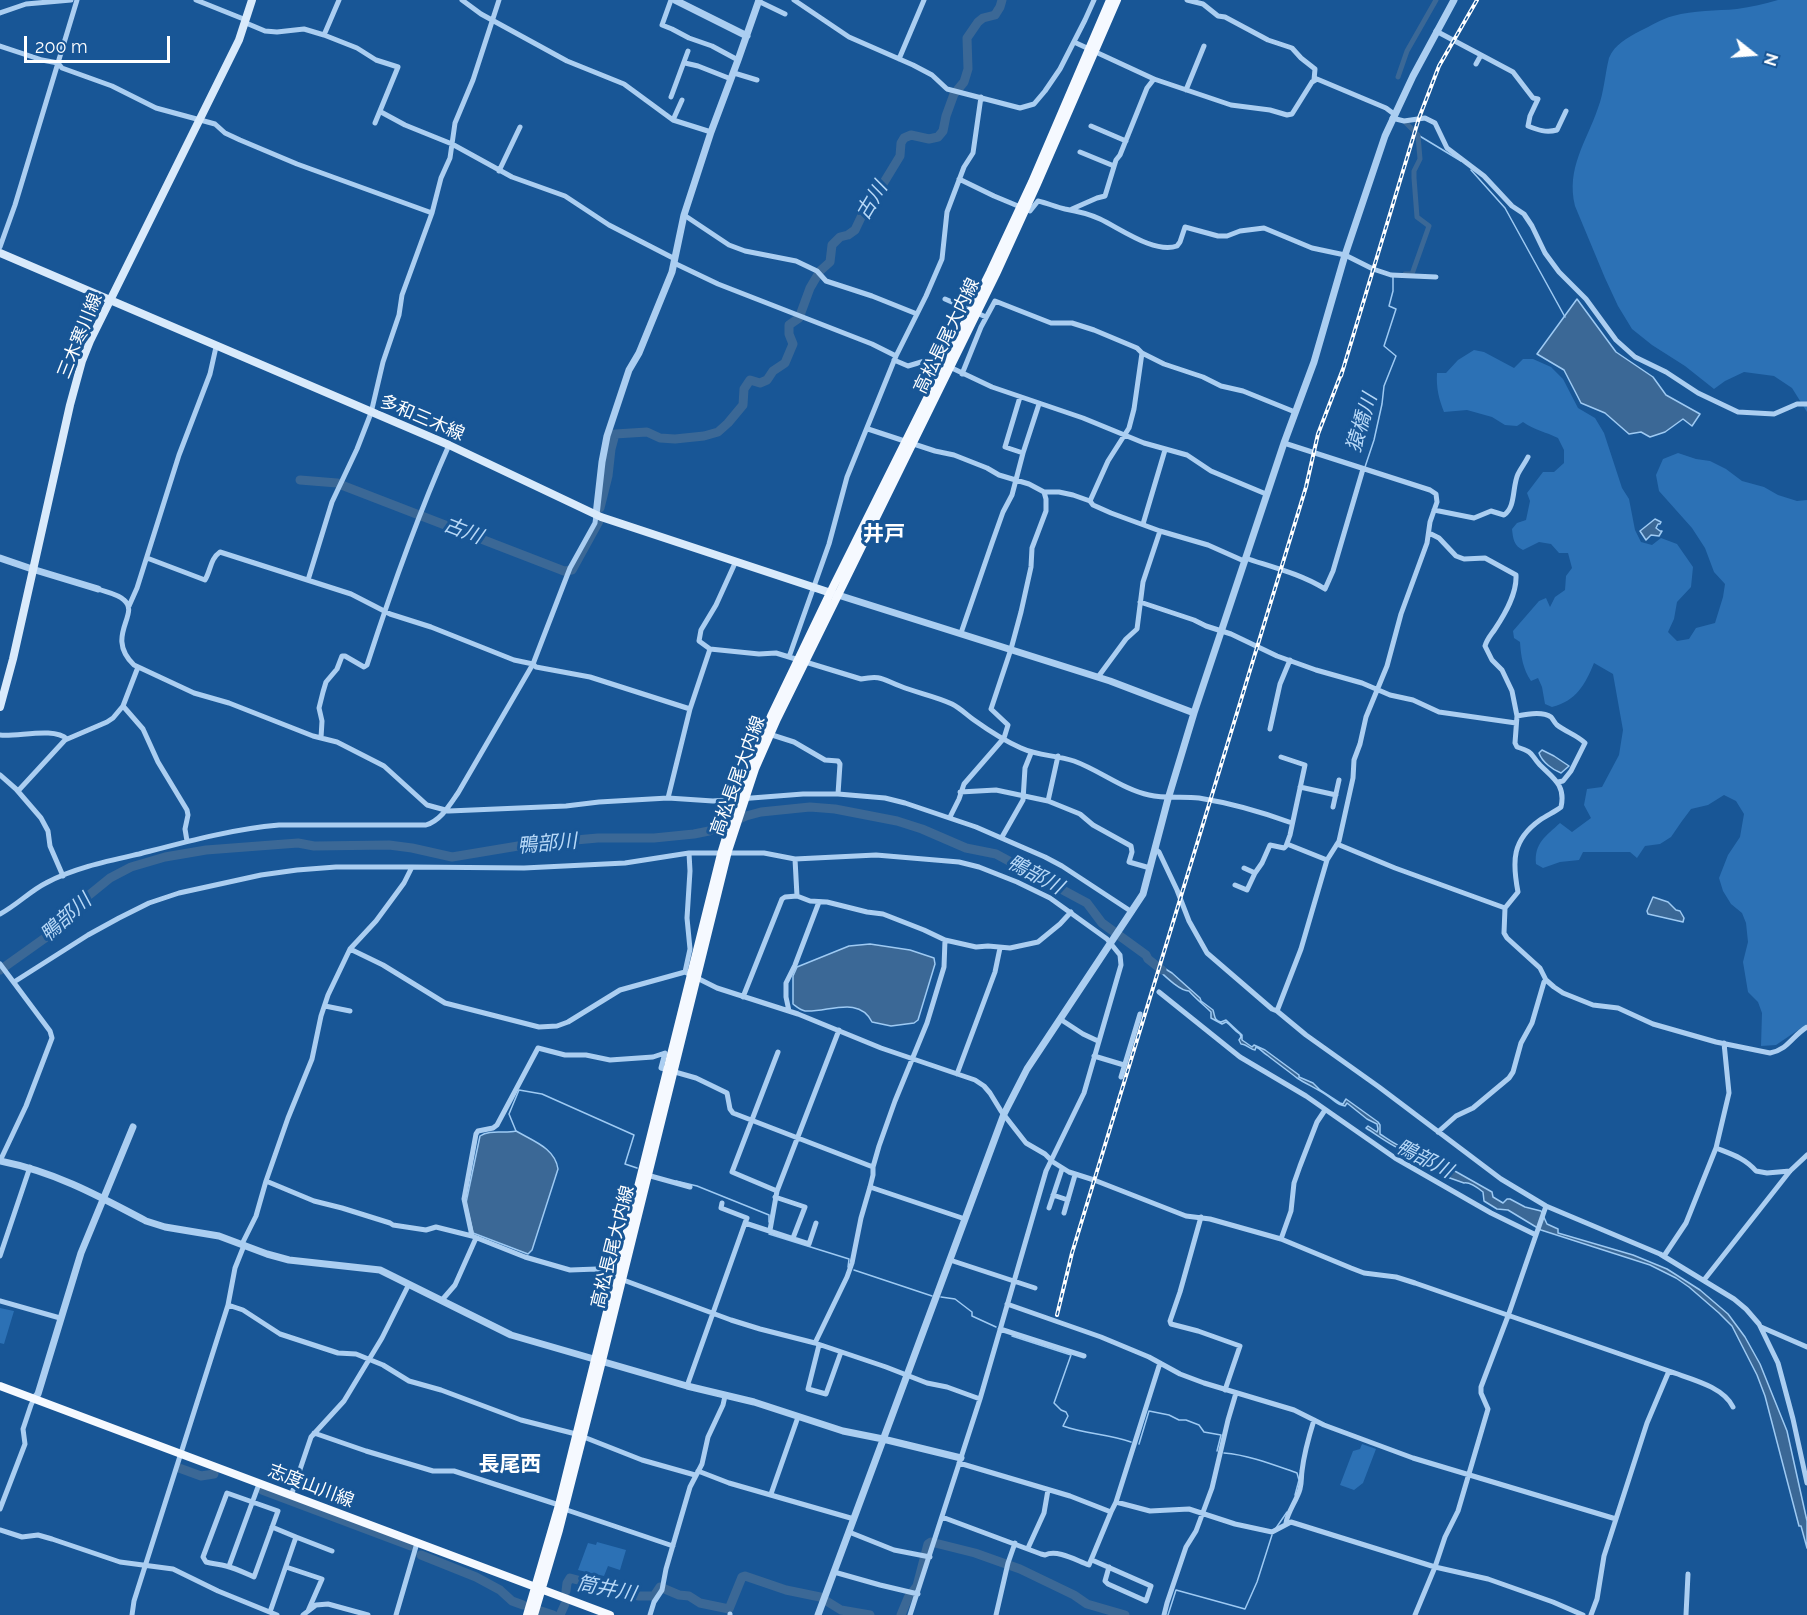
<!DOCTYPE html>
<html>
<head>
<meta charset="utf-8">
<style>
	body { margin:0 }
	#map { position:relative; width:1807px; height:1615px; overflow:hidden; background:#185696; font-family:Raleway,sans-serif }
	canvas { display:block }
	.north { position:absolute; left:1723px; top:24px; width:60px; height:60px; -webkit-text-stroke:4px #185696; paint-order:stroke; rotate:107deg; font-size:16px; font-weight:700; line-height:24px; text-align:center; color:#fff }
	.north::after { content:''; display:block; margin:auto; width:21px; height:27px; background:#fff; clip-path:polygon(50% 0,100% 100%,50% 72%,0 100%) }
	.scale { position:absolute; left:24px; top:36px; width:146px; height:27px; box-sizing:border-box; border:3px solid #fff; border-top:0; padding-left:8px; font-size:18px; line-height:21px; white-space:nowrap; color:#fff; -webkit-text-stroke:4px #185696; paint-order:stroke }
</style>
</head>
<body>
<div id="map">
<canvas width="1807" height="1615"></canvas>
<div class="north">N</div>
<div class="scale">200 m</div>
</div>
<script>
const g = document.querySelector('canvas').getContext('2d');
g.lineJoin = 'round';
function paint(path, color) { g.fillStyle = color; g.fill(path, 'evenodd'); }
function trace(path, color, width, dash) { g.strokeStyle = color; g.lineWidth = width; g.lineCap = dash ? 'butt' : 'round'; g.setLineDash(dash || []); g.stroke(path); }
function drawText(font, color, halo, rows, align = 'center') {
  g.font = font + ' Raleway,"Noto Sans JP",sans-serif'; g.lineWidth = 6; g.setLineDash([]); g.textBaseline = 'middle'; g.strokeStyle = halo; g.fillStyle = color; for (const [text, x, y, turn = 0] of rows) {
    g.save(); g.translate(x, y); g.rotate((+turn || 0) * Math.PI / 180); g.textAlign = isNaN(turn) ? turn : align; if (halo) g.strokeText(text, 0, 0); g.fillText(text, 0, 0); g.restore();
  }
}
paint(new Path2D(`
	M1778 0H1807V412L1792 388 1774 376 1744 372 1725 381 1714 389 1685 366 1652 345 1632 329 1618 306 1605 278 1575 206C1566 168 1586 143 1598 108 1604 92 1605 74 1609 58 1615 44 1627 38 1640 31 1651 26 1661 19 1673 16 1694 10 1716 11 1737 9 1751 7 1765 4 1778 0Z
	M1474 350 1484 352 1514 368 1523 359H1533L1551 367 1563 379 1578 408 1595 418 1604 433 1622 488 1629 499 1635 530 1641 542 1652 545 1661 538 1677 544 1693 567 1691 587 1677 602 1674 619 1668 632 1677 641 1689 639 1696 628 1715 623 1723 597 1725 584 1714 572 1705 548 1692 528 1659 491 1656 475 1663 459 1678 453 1696 459 1710 461 1726 469 1742 481 1764 487 1778 495 1797 501 1807 500V1024L1776 1045 1761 1046 1762 1013 1758 1002 1748 992 1743 962 1748 942 1746 923 1742 913 1731 904 1723 891 1719 878 1728 855 1740 837 1744 814 1736 801 1724 795 1708 805 1691 809 1682 821 1671 837 1660 844 1645 846 1637 858 1630 852H1583L1579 860 1560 862 1543 868 1536 864C1534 843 1546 836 1560 823L1572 832 1591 818 1584 805 1587 789 1602 787 1619 755 1623 730 1613 674 1594 663C1585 685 1576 701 1552 707L1545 704 1542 687 1538 678 1531 681C1523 669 1521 657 1520 642L1514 638 1513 631 1539 601 1546 598 1550 607 1555 597 1565 590 1566 576 1572 568 1568 553H1559L1551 544 1539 542 1523 550C1514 546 1513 539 1512 529L1517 523 1526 520 1530 501 1527 493 1543 472H1554L1564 463V450L1558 438C1546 432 1534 430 1523 422L1517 426 1505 425 1492 417 1467 410 1444 412C1439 399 1436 388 1437 373H1446L1458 360Z
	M0 1308 14 1311 4 1344 0 1343Z
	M1362 1444 1376 1449 1363 1483 1354 1490 1340 1485 1353 1451 1360 1449Z
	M597 1542 626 1550 620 1570 608 1566 604 1576 578 1570 588 1543 596 1545Z`), '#2c71b5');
const water = new Path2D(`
	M1577 299 1616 352 1653 377 1666 395 1700 414 1692 426 1683 419 1665 432 1650 437 1641 432 1629 434 1605 413 1581 403 1564 370 1537 354Z
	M1655 519 1661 522 1660 524H1658L1656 528 1660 531H1662L1659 536 1651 535 1646 540 1640 531Z
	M1542 750 1554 756 1569 766 1561 773C1553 770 1542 762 1539 753Z
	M1653 897 1668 902 1676 910 1680 911 1684 918 1683 922 1648 914 1647 911Z
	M870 944 910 950 934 958 935 964 918 1020 914 1023 891 1026 872 1022C859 995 827 1013 805 1011 800 1010 797 1007 793 1004V976L797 967 849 946Z
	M1154 962 1172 973 1200 998 1201 1001 1213 1010C1215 1016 1214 1021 1221 1022L1226 1020 1242 1035V1040L1252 1047 1254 1045 1265 1050 1299 1075V1077L1313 1083 1320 1090 1340 1103 1343 1104 1346 1099 1378 1122 1380 1125V1134C1391 1141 1401 1150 1414 1148L1492 1192 1493 1197 1503 1203 1507 1199H1510L1525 1207 1541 1211 1547 1224 1558 1229V1233L1633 1255 1667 1269 1700 1290 1728 1314 1745 1337 1760 1364 1787 1431 1807 1521V1548L1801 1526H1799L1765 1396 1757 1375 1732 1326 1719 1313 1689 1287 1676 1278 1650 1265 1541 1230 1508 1210 1497 1209 1484 1201 1483 1192C1478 1188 1469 1182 1464 1183L1447 1177 1446 1174 1437 1171 1428 1164V1159C1419 1152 1409 1154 1400 1149 1389 1144 1377 1135 1366 1128L1368 1126 1377 1132 1378 1129 1377 1124 1367 1119 1347 1103 1345 1106C1337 1105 1335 1101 1329 1097 1320 1090 1308 1085 1297 1078 1287 1070 1277 1063 1267 1055 1262 1052 1261 1049 1256 1047L1255 1050C1250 1049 1246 1044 1241 1044L1239 1040 1241 1037 1240 1034C1234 1031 1232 1026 1226 1022L1222 1024 1211 1018V1012C1204 1005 1196 999 1189 991 1179 991 1162 973 1153 965Z
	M516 1131C533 1141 555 1148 558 1169L532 1250 528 1254 473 1233 466 1203 480 1136C490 1129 504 1134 516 1131Z`);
paint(water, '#3b6896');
trace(water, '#9ecaf3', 1.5);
trace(new Path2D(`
	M1418 135 1461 161
	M1471 170 1505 208 1565 317
	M1365 467 1374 440 1382 404 1384 386 1396 356 1384 346 1396 309 1389 306 1393 291V276
	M516 1131 509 1114 519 1090 542 1094 634 1135 625 1164 637 1168
	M676 1181 697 1186 769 1215V1222
	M769 1234 849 1259 848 1267
	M854 1270 932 1296
	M941 1297 955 1299 972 1312V1316L996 1327
	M1012 1336 1071 1355 1054 1403 1061 1410 1066 1412 1068 1416 1063 1426C1085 1434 1109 1434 1131 1442
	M1139 1444 1149 1411 1169 1415 1179 1420H1186L1199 1425 1204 1432 1221 1435 1217 1451
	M1224 1453C1249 1455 1274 1465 1297 1473L1299 1480 1295 1495
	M1276 1528 1287 1512
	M1168 1615 1176 1590 1245 1609 1257 1582 1272 1535`), '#9ecaf3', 1.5);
trace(new Path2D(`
	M1398 77 1407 51 1436 0
	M1405 274H1412L1429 226 1417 217 1414 178V171L1420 159 1418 135 1406 123`), '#3b6896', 5);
trace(new Path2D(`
	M300 480 337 483 344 486 564 571 572 570 599 521
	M600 508 608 476 611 449 615 434 647 432 660 438 675 439 704 436 718 432 728 423 743 405 744 389 750 380 760 383 767 380 773 371 785 363 793 344 789 334V325L799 318 810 288 820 271 830 262 832 245 840 237 848 235 855 230 865 209 872 202 900 156 901 143 904 138 911 135 929 139 938 137 943 131 946 116 954 94 964 82 968 69 967 38 978 22 983 18 995 15 1000 7 1002 0
	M0 970 45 938 78 904 110 878 131 867 165 857 206 850 298 843 314 846 389 845 412 848 452 857 530 844 598 838H654L694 834 709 831 746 816 761 812 810 807 835 809 897 821 922 829 966 848 996 854 1087 903 1102 923 1146 955 1148 959 1162 970
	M179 1468 201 1476 214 1474
	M262 1490 411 1546
	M421 1555 476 1577 500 1590 512 1601 523 1605
	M566 1591 567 1583 570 1578 638 1596H654L660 1587 679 1595 689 1596 700 1603 729 1609 742 1577 745 1576 786 1590 820 1597 841 1610 870 1615
	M541 1611 553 1615
	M560 1615 565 1604
	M901 1615 908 1598 917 1586 928 1544 931 1542 975 1553 1020 1569 1074 1595 1087 1604 1125 1615`), '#3b6896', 9);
trace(new Path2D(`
	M196 0 246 20
	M462 0 481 14 567 61 624 84 673 120 711 132
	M671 0 662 25 672 29 689 38 712 46 738 60
	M794 0 849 37 913 65 932 75 947 89 1020 108 1034 104 1045 91 1060 69 1085 20 1094 0
	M1187 0 1203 4 1218 16 1225 17 1268 40 1292 48 1301 58 1315 69 1314 80
	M758 1 785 14
	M0 13 26 4 71 0
	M246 23 265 31 277 32 304 29 324 35 357 48 376 60 398 67 375 123
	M1436 31 1513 72 1533 98 1538 99 1530 116 1528 126C1538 130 1546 133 1557 130L1566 111
	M324 35 339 0
	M1074 42 1154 79 1231 105 1270 110 1287 115 1292 114 1312 82 1317 79 1386 108 1394 114
	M0 46 42 60 58 63 62 68 112 86 156 108 215 124 225 133 240 140 297 164 432 213
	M899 59 924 0
	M685 63 698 66 731 79
	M1476 64 1481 55
	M734 73 757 80
	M1186 90 1204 46
	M671 97 688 51
	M381 112 405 125 452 144 512 177 565 196 609 225 675 259
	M1392 118 1404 121 1425 118 1435 123 1447 148 1484 176 1512 206 1524 214 1532 226 1545 253 1559 272 1586 299 1616 340 1635 357 1666 372 1698 393 1738 412 1774 414 1797 404H1807
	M673 120 682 100
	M1091 126 1126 141
	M1080 152 1114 166
	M499 171 520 127
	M959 179 994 196 1030 211 1038 201C1047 203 1056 207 1065 209 1077 211 1089 214 1100 219 1121 229 1155 254 1177 246L1180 242 1185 227 1218 236H1227L1240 231 1264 228 1312 248 1345 255 1373 269 1391 275 1436 277
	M1072 209 1097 198 1105 196 1116 160 1120 155 1147 88 1154 79
	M684 215 729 245 745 251 796 261 817 271 826 281 872 296 917 314
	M0 247 15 205 77 0
	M674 263 718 284 872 344 896 356
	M945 299 986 317
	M894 360 908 366 928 360 937 361 992 387 1083 418 1144 443 1187 455 1211 471 1266 494
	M962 374 981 327 995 301 1051 323H1072L1094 330 1137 348 1142 353 1164 364 1203 377 1221 386 1243 391 1295 412
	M1020 397 1005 447 1023 453
	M868 429 935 451 954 455 987 468 999 475 1029 484 1044 492H1059L1073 495 1090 501 1093 505 1111 513 1160 531 1208 545 1244 561
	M1090 501 1108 461 1129 428 1134 409 1142 353
	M1434 510 1474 518 1491 511 1504 515C1516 507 1512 487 1518 474 1521 468 1525 463 1528 457
	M1143 524 1165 450
	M1429 533 1439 538 1456 556 1464 559 1485 558 1516 575C1517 594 1505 614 1495 629 1491 635 1487 639 1485 646L1492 660 1502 670 1512 691 1517 716 1515 743 1517 747C1535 753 1529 753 1540 765 1553 778 1566 785 1561 807 1555 812 1547 815 1540 820 1512 840 1512 861 1518 892L1505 908 1504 933 1507 938 1540 968 1546 980 1554 987 1563 993 1593 1005 1618 1008 1653 1024 1716 1042 1770 1053C1789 1049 1792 1036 1807 1027
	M147 558 205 580C211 570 210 559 220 552L351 594 390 614 431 627 514 660 533 664 536 667 590 677 690 709
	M1245 558C1272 567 1301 574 1325 589L1333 571 1363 469
	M736 561 716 605 701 630 699 641 710 649 759 654 776 653 861 679C881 675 882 679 900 686 917 693 935 696 952 704 960 708 967 715 974 720 988 730 1005 741 1021 748 1038 756 1056 755 1074 761 1099 770 1124 790 1149 795 1166 799 1182 796 1199 798 1230 803 1262 812 1292 823
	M308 580 332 502 357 449 371 413 383 362 399 315 402 295 432 213 441 178 450 158 455 123 473 80 499 0
	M98 589C106 592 118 594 124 600 141 614 104 636 134 665L194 693 229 703 313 736 337 742 384 766 427 805 449 811 566 806 599 802 668 798 713 801 803 794H838L885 798 905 803 976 827 1045 857 1062 866 1132 912
	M1140 602 1194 620 1206 626 1231 634 1277 656 1316 670 1362 683 1390 695 1413 700 1439 712 1516 723
	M129 606 137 588 179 455 210 374 216 347
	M961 633 992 543 1003 512 1012 495 1023 453 1039 404
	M789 657 829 544 847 477 896 356 926 296 942 259 947 212 964 167 973 153 981 97
	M138 667 123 706 143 729 158 762 187 810 188 815 185 829 187 841
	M1098 677 1126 639 1137 629 1143 582 1160 531
	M1517 716C1526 714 1543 711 1551 717 1553 719 1554 722 1557 725 1566 732 1577 735 1585 743L1571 771 1563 781 1558 782
	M1270 729 1280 684 1290 660
	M769 734 794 742 825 760 838 761 840 764 838 794
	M0 735C18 737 54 727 67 739
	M321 738 322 721 319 708 323 692 326 682 337 669 342 656H345L364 667 367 665C391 591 417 517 449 445
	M0 775 16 789 41 818 48 831 50 846 63 876
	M1300 787 1336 795
	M18 791 65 740 107 722 113 718 123 706
	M960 792 996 790 1048 801 1080 814 1093 825 1131 846 1132 852 1129 862 1150 868
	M668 798 690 709 710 649
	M1048 801 1058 756
	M1333 807 1339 780
	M950 817 959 799 964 784 1004 738 1008 725 991 709 1011 649 1021 612 1031 567 1032 548 1046 511V499L1044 492
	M1002 837 1023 800 1025 768 1031 753
	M1287 844 1327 860
	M1337 844 1395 868 1505 908
	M1155 849 1159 852 1177 890 1189 921 1207 953 1272 1009 1277 1011 1306 1035 1379 1087 1501 1179 1546 1206 1660 1254 1734 1299 1746 1309 1759 1324 1778 1363 1793 1419 1807 1483
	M795 859 797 896 810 901 827 902 867 912 883 914 924 930 945 940 976 947 988 946 1010 948 1038 942 1060 924 1071 912
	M1255 873 1262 863 1270 845 1284 848 1286 846 1290 835 1305 765 1281 757
	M1235 885 1247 890 1255 873 1244 868
	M0 914C17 905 30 891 46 883 74 868 108 861 139 854 185 842 232 829 279 825H426C441 820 449 806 458 793L533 664 570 568 595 523 596 515
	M350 949 383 965 445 1003 539 1027 557 1026 568 1022 620 990 685 972 717 988 798 1014 881 1048 975 1080 984 1086 990 1093 1001 1111 1026 1143 1045 1154 1053 1162 1069 1172 1094 1180 1186 1216 1210 1219 1281 1239 1351 1268 1364 1273 1396 1277 1415 1283 1669 1371 1647 1423 1604 1556 1597 1599 1591 1615
	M0 964 50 1031 52 1038 26 1106 0 1161
	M685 972 690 949 687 918 690 871 689 853
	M14 982 88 935 119 918 149 903 179 893 261 875 297 870 336 867H412
	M1159 992 1240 1057 1306 1096 1395 1158 1491 1213 1536 1235
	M743 997 782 899 785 897 797 896
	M325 1006 350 1011
	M789 1011 786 997V983L795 965 819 902
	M1277 1011 1301 949 1327 860 1339 841 1353 778 1354 760 1360 744 1366 717 1387 666 1401 614 1427 543 1430 522 1437 502 1436 494 1430 490 1284 443
	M1060 1019 1083 1034 1098 1041
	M1094 1056 1124 1065
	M957 1074 995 972 1000 948
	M1121 1077 1140 1014
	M1438 1132 1456 1116 1473 1108 1509 1078 1513 1072 1521 1043 1532 1023 1544 982 1546 980
	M1716 1148C1731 1154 1745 1158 1756 1171L1767 1173 1790 1171
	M647 1175 690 1187
	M266 1181 314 1201 342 1208 390 1223 393 1225 426 1230 436 1227 472 1236 525 1257 570 1270 597 1269 626 1281 731 1320 760 1329 815 1343 886 1367 927 1383 947 1387 980 1399
	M870 1187 965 1219
	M777 1191 732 1172 778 1052
	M1053 1195 1068 1200
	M775 1197 805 1207 793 1238
	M722 1203 721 1208 747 1218 745 1223
	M1049 1208 1062 1169
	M1064 1213 1075 1175
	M1201 1217 1180 1292 1170 1321 1171 1324 1198 1331 1240 1346 1225 1390
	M770 1230 777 1191 839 1030
	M472 1236 464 1199 476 1134 478 1131 493 1128 497 1125 538 1048 565 1055H586L610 1060 653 1057 665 1053 661 1068 696 1078 727 1093 730 1109 733 1113 873 1167
	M1281 1239 1291 1211 1294 1183 1300 1166 1317 1122 1325 1110
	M0 1256 30 1167
	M1664 1256 1686 1223 1716 1148 1729 1093 1724 1043
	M950 1260 1035 1288
	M1704 1280 1790 1171 1807 1155
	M442 1300 455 1285 476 1238
	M0 1301 60 1318
	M1007 1304 1101 1337 1149 1357 1180 1374 1204 1383 1294 1410 1324 1425 1413 1458 1616 1519
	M228 1305 243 1310 280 1334 338 1353 356 1354 383 1365 409 1381 441 1390 521 1420 576 1434 642 1460 695 1475
	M1761 1327 1807 1347
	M1000 1329 1084 1356
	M815 1343 847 1277 852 1263 861 1218 870 1187 873 1175V1167L879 1146 895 1101 927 1023 944 967 945 940
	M819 1345 808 1389 826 1394 841 1352
	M1669 1371C1690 1379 1723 1386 1733 1407
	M687 1386 745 1223 809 1244 816 1223
	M314 1433 366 1451 433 1471H454L559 1505 564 1509 673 1546
	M959 1463 1070 1496 1111 1512 1116 1502 1150 1511 1189 1509 1235 1524 1272 1532 1291 1522 1435 1567 1488 1579 1553 1602 1583 1615
	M698 1471 729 1483 854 1519
	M227 1493 278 1511 254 1577C245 1573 235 1568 226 1566 219 1564 213 1564 206 1562L203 1557Z
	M771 1494 798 1417
	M291 1496 311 1437 344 1401 382 1338 409 1284
	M1116 1502 1160 1363
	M0 1509 25 1444 23 1429 31 1405 34 1399
	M942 1517 1041 1554 1045 1555C1058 1549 1077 1561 1089 1565L1111 1512
	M1286 1523C1287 1513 1297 1500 1300 1489 1302 1482 1301 1477 1302 1471 1304 1454 1309 1436 1314 1420
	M0 1530 22 1537 38 1535 52 1539 120 1562 173 1569 218 1591 277 1615
	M849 1532 894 1550 930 1557
	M296 1537 332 1551
	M1028 1548 1044 1513 1048 1490
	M1092 1560 1151 1586 1146 1601 1108 1584 1105 1581 1109 1567
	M229 1566 259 1484
	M286 1567 322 1579 308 1611
	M834 1572 880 1585 918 1594
	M270 1612 296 1537 272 1527
	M132 1615 134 1601 228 1305 235 1268 243 1248V1242L256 1216 266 1181 288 1118 312 1059 321 1016 328 995 350 949 376 921 404 883 412 867 524 868 625 863 689 853H764L795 859 876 855 959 862 979 867 1017 882 1050 898 1107 939 1120 955 1121 965 1084 1093 1046 1171 980 1399 910 1615
	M303 1615 316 1605 328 1604 368 1615
	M396 1615 417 1543
	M650 1615 654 1602 662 1590 666 1569 690 1487 702 1464 708 1437 723 1405 725 1396
	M730 1615V1614
	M996 1615 1008 1563 1015 1543
	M1164 1615 1167 1603 1186 1547 1196 1531 1212 1488 1228 1420 1236 1393
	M1415 1615 1435 1567 1445 1537 1458 1511 1488 1409 1481 1393V1387L1508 1316 1546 1206
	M1686 1615 1688 1574`), '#abcef1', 5);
trace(new Path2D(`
	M675 0 747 36
	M596 515 602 462 607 436 629 370 639 353 672 272 684 215 711 132 738 60 759 0
	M0 558 32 569 98 589
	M838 595 1110 681 1194 713
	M0 1161C55 1172 97 1195 146 1221L165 1227 219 1236 267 1254 289 1260 380 1270 511 1335 687 1386 754 1402 843 1431 883 1439 961 1458
	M34 1399 38 1394 81 1253 133 1127
	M818 1615 1004 1114 1027 1069 1143 894 1168 799 1194 713 1284 443 1314 362 1345 255 1385 136 1413 76 1454 0`), '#abcef1', 7);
trace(new Path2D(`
	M0 253 449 445 601 517 834 594
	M0 707 13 659 70 405 82 361 90 341 239 40 252 0`), '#d9eafb', 8);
trace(new Path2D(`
	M0 1386 610 1615
	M527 1615 559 1505 582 1412 721 854 738 798 771 716 830 593 990 272 1032 182 1110 0
	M534 1615 559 1530 600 1369 728 851 755 769 777 719 996 274 1037 184 1117 0`), '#f5f9ff', 8);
const rail = new Path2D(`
	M1341 376 1419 118 1439 66 1477 0
	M1057 1315 1072 1253 1306 487 1318 434 1343 369`);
trace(rail, '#fff', 4);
trace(rail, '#185696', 1.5, [4.5]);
drawText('18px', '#fff', '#185696', [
	["三木寒川線",80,336,-68],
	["高松長尾大内線",947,336,-64],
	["多和三木線",422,418,23],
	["高松長尾大内線",738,776,-70],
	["高松長尾大内線",613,1247,-76],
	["志度山川線",311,1486,21]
]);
drawText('italic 20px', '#b7d8f7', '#185696', [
	["古川",872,201,-59],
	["猿橋川",1362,423,-73],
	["古川",463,531,21],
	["鴨部川",547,844,-5],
	["鴨部川",1035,875,28],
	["鴨部川",66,918,-42],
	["鴨部川",1424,1159,27],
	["筒井川",606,1589,11]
]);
drawText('bold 21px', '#fff', '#185696', [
	["井戸",884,535],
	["長尾西",510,1465]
]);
</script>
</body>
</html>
